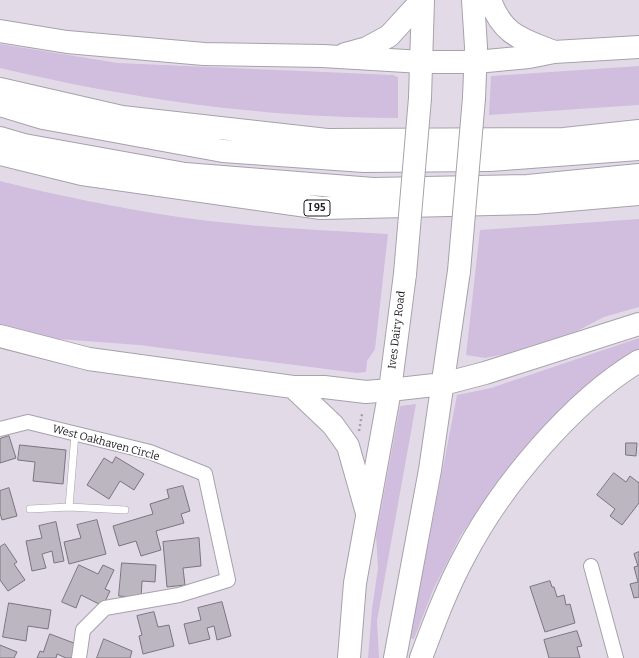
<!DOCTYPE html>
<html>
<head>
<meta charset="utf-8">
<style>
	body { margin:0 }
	canvas { display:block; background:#e2dbe7 }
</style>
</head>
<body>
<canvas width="639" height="658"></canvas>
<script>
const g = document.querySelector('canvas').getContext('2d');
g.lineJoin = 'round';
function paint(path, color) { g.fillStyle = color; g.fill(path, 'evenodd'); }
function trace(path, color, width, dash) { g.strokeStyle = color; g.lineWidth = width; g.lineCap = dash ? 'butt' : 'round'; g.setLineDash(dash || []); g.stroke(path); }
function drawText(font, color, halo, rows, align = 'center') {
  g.font = font + ' Bitter,serif'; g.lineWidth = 3.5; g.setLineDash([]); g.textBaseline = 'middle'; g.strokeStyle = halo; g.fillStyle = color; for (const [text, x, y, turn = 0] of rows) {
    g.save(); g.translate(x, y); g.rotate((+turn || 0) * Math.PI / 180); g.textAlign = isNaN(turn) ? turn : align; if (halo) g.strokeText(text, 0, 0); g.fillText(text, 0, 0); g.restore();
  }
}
paint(new Path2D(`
	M0 44 118 63 393 75 398 77V118C263 118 131 99 0 68Z
	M639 66V105L489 115 491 76Z
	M0 181C59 196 119 208 179 217 248 227 319 230 388 234L375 349 367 361 366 372 357 373 139 345 58 339 0 329Z
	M639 219V307L604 317 577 331 505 354 485 358 466 355 480 230Z
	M639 338V350L577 395 541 430 494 488 461 535 433 590 414 639 410 638 457 395 491 388Z
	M416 404 377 621 379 658H368L372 609 378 568 376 536 400 406Z`), '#d1bedf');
const building = new Path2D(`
	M9 436 16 458 0 463V439Z
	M626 443H637L636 456 626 455Z
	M20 445 66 450 63 484 33 481 35 462 18 460Z
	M116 457 144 474 134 490 120 481 109 499 87 485 104 458 112 463Z
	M614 473 626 482 630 476 639 483V503L622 525 610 516 615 509 597 495Z
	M183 486 190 511 181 514 184 523 156 531 161 550 141 556 136 541 119 546 113 526 153 514 150 504 169 498 167 490Z
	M9 488 17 516 2 520 0 513V491Z
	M97 520 106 554 69 564 64 542 81 538 77 525Z
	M56 522 64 561 54 563 52 551 42 554 46 568 32 571 26 541 42 538 39 526Z
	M199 538 201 566 183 568 185 585 167 587 163 542Z
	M5 544 17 562 14 564 25 580 8 591 0 580V547Z
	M639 552V597L634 598 630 584 638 582 634 567 638 566 634 554Z
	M122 563 156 565 155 582 142 581 141 598 119 596Z
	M79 565 98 574 103 565 114 570 105 589 110 591 103 606 81 595 76 608 62 602Z
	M550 581 552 587H554L557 597 564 595 566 605 570 604 575 623 545 632 530 587Z
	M222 602 231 636 217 640 214 626 207 628 210 639 189 644 184 624 201 620 198 608Z
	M9 603 51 610 48 629 28 626 26 641 3 637Z
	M154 612 158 627 169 625 174 646 143 654 139 636 142 635 137 616Z
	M577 631 582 646 577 647 580 658H549L544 640Z
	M50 634 79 645 74 658H66L57 654 56 658H37L40 651 43 652Z
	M104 639 132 651 130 658H97Z
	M0 645 17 652 14 658H0Z`);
paint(building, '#bcb6c1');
trace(building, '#7a747e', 1);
const lane = new Path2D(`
	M75 434 69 507 125 510
	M30 509 69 507`);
const street = new Path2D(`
	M0 429 28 422 150 452 205 474 228 580 179 595 105 608 83 630 79 658
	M591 566 616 658`);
const primary = new Path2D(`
	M473 0 476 47 474 98
	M422 62H476
	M420 98 423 0
	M390 390 443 384
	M349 658 355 583 390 390 405 274
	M395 658 430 470 459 271`);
const highway = new Path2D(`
	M490 0C503 36 522 39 554 52
	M0 31 67 42 204 54 323 56 422 62
	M345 54 367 48 389 36 422 0
	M476 62 529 57 554 52 639 47
	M0 89 122 117 327 140 564 139 639 131
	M0 105 43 118 223 151 364 161 490 160 639 149
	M0 138 24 145 185 174 373 189 528 186 639 175
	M0 154 82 174 321 208 534 203 639 194
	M0 336 89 359 293 387H324L366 392 390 390
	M443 384 485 373 639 324
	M293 387 333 425 348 446 367 513
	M421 658C434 623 447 588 465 555 501 486 572 401 639 361`);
trace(lane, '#a7a1ac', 8);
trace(street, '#a7a1ac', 16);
trace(primary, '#a7a1ac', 24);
trace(highway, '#a7a1ac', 24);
trace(new Path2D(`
	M359 431 362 414`), '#a49ea8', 2.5, [2, 3]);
trace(lane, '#fff', 7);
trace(street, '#fff', 14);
trace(primary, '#fff', 22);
trace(highway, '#fff', 22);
const primaryBridge = new Path2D(`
	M459 271 474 98
	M405 274 420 98`);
trace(primaryBridge, '#a7a1ac', 24, []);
trace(primaryBridge, '#fff', 22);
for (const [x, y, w] of [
	[317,208,26]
]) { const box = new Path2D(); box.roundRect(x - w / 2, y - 8, w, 16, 3); g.fillStyle = '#fff'; g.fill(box); trace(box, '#201d22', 1); }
drawText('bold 10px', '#201d22', null, [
	["I 95",317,208]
]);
drawText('11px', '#201d22', '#fff', [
	["Ives Dairy Road",397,330,-83],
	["West Oakhaven Circle",106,443,15]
]);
</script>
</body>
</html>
